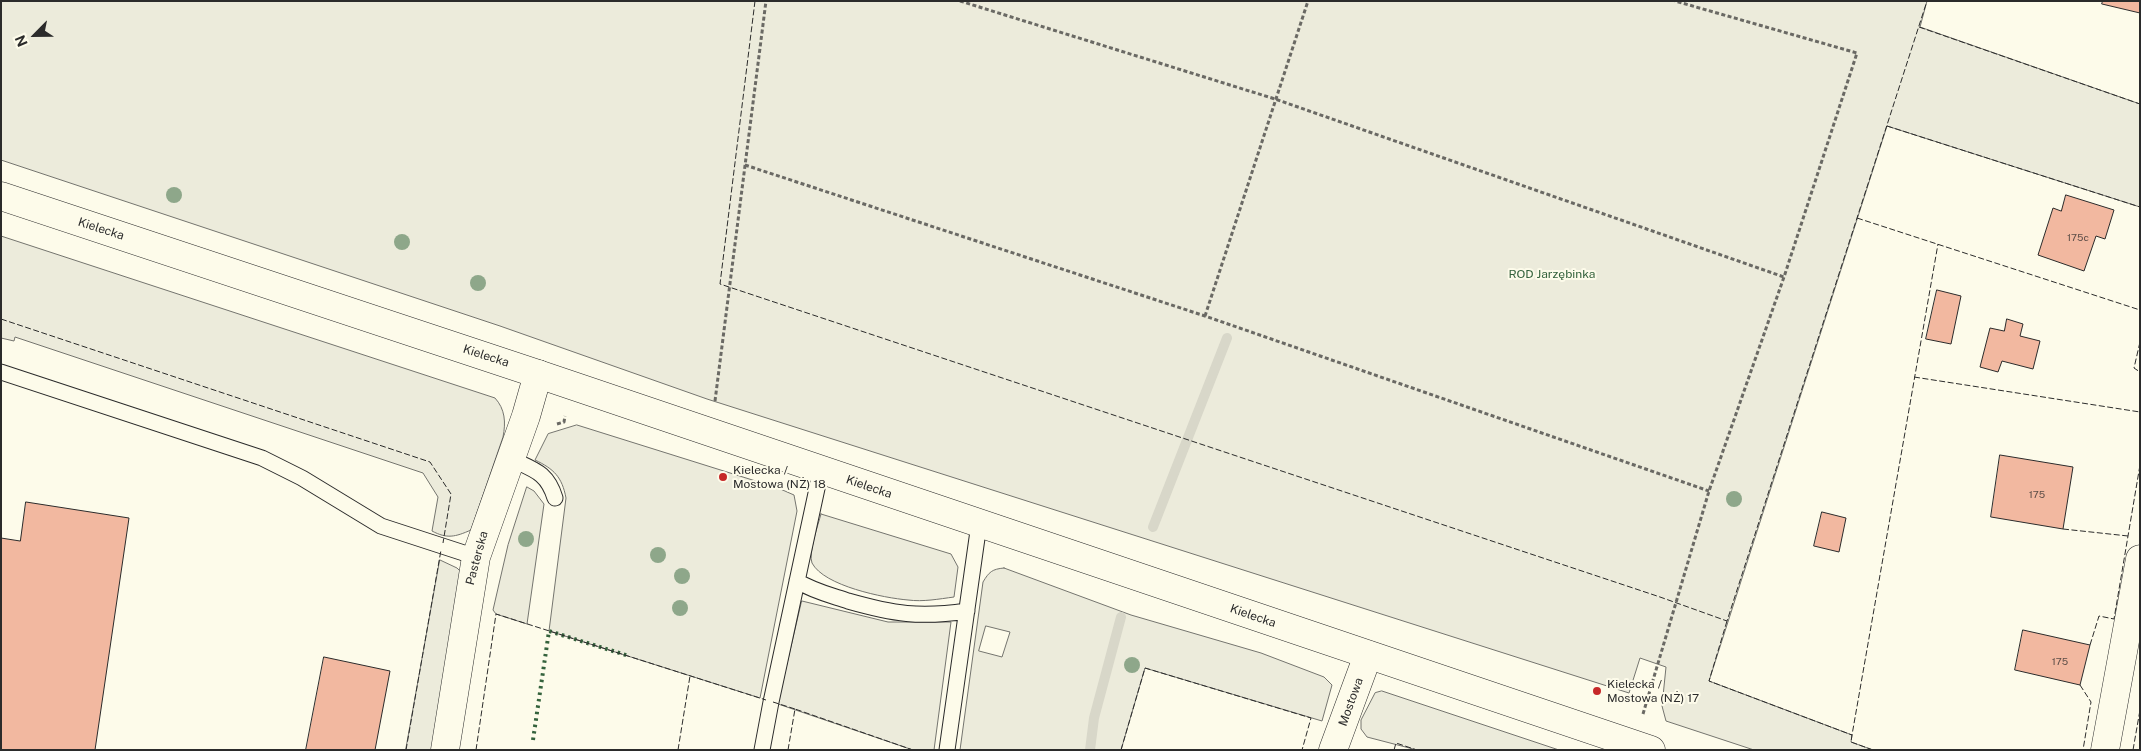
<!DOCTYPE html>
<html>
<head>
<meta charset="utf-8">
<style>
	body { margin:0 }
	#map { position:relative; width:2141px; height:751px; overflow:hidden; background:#fdfbea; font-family:"Public Sans",sans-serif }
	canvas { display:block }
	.frame { position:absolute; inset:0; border:2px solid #2b2b2b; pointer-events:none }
	.north { position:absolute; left:10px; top:10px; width:50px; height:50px; -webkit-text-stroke:4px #fdfbea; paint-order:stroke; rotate:247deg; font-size:14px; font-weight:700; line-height:20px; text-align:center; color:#2b2b2b }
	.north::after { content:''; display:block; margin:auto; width:18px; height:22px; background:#2b2b2b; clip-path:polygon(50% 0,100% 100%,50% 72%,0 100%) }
</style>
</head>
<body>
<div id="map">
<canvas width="2141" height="751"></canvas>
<div class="frame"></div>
<div class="north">N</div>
</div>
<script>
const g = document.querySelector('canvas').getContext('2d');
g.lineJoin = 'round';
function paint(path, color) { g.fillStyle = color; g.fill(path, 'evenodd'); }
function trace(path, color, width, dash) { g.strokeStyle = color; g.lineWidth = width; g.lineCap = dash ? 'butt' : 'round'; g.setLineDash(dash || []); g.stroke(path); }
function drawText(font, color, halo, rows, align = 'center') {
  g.font = font + ' "Public Sans",sans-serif'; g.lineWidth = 4; g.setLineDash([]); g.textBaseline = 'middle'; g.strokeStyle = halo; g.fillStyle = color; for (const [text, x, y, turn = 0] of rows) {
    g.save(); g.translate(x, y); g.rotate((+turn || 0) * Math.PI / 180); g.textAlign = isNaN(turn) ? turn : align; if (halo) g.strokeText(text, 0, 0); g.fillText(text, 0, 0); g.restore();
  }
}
const green = new Path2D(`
	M1 1H1927L1920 27 2140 104V207L1887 126 1709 681 1852 735 1851 742 1873 750H1754L1666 721 1662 706 1666 667 1640 658 1629 693 707 399 500 326 1 160Z
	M1 236 495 398C505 409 506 422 503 437L471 530C455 537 447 539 432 531L438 497 423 473 15 337 14 341 1 338Z
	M577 425 778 488 794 495 797 511 760 698 549 631 566 498C562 477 554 469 535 460L548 434Z
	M527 487 534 491 544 504 527 624 496 614 493 610 508 545Z
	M821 514 951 554 958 567 954 597C939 599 923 602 908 600 884 598 824 586 812 563 808 554 818 525 821 514Z
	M440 560 457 568 461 572 434 750H406Z
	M1004 568 1131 615 1261 653 1324 677 1332 685 1322 721 1145 668 1121 750H960L983 582C989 572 992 569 1004 568ZM986 626 1010 632 1002 657 979 651Z
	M802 601 888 622H951L934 750H913L778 704Z
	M1382 691 1559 750H1417L1367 737 1361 729V720L1375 693Z`);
paint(green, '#ecebdb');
trace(green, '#74746e', 1);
trace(new Path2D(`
	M1153 527 1227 338
	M1090 750 1094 718 1121 617`), '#d8d7c9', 10);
const building = new Path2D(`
	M2103 1H2140V13L2102 4Z
	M2066 195 2114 210 2105 239 2096 236 2084 271 2038 255 2053 208 2061 211Z
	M1937 290 1961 296 1951 344 1926 339Z
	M2007 319 2023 324 2020 336 2040 341 2033 369 2002 361 1998 372 1980 367 1990 328 2004 331Z
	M2000 455 2073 467 2063 529 1991 517Z
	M26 502 129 518 95 750H1V538L20 541Z
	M1822 512 1846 518 1839 552 1814 546Z
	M2023 630 2090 645 2080 685 2015 670Z
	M324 657 390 671 375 750H306Z`);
paint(building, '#f2b8a0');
trace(building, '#2b2b2b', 1);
const lane = new Path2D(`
	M1 372 262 458 302 478 381 526 476 557
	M511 459C534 470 547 472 555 498
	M797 581C813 591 830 595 848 601 894 614 919 618 967 611
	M762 750 771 702 821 470
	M947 750 979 524`);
const street = new Path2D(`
	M445 750 476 557 526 416 538 374
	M1333 750 1368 655
	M2105 750 2140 559`);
const secondary = new Path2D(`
	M1 196 538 374 1651 750`);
trace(lane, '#2b2b2b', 17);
trace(street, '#2b2b2b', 29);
trace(secondary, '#2b2b2b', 29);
trace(new Path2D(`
	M960 1 1275 99 1784 277
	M745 165 1205 316 1709 491
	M1205 316 1308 1
	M715 401 766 1
	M557 424 564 422 565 416
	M1643 714 1709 491 1784 277 1857 53 1675 1`), '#6a6964', 3, [4, 2.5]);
trace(lane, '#fdfbea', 15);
trace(street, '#fdfbea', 28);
trace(secondary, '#fdfbea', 28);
trace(new Path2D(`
	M533 740 549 631 629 656`), '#34623c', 4, [2.5, 4]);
trace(new Path2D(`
	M755 1 720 284 1660 597 1727 621 1927 1
	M1919 27 2140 104
	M1887 126 2140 207
	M1857 218 2140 310
	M1 319 430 462 451 494 443 543
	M2140 342 2134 368 2140 372
	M1914 377 2140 412
	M2063 529 2128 536
	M1727 621 1709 681 1852 735
	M2090 645 2099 616 2114 619 2140 465
	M2080 685 2091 702 2083 750
	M773 702 795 709
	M406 750 441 550
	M476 750 496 614 766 700
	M678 750 690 676
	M788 750 795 709 913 750
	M1121 750 1145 668 1311 718 1302 750
	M1394 750 1396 743 1417 750
	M1873 750 1851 742 1852 735 1938 244
	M2133 750 2140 710`), '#2b2b2b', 1, [6, 2.5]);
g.fillStyle = '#8ea78a';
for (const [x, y] of [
	[174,195],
	[402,242],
	[478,283],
	[1734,499],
	[526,539],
	[658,555],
	[682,576],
	[680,608],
	[1132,665]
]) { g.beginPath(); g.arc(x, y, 8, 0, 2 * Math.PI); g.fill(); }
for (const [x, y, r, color] of [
	[723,477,5,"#c62828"],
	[1597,691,5,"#c62828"]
]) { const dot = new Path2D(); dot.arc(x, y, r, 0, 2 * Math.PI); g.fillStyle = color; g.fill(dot); trace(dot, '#fdfbea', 2); }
drawText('10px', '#5d4e48', null, [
	["175c",2078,238],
	["175",2037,495],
	["175",2060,662]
]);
drawText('12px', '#2b2b2b', '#fdfbea', [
	["Kielecka",101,229,18],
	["Kielecka",486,356,18],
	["Kielecka",869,487,19],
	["Pasterska",477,558,-75],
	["Kielecka",1253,616,19],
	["Mostowa",1351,702,-70]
]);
drawText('12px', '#34623c', '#fdfbea', [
	["ROD Jarzębinka",1552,274]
]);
drawText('12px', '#2b2b2b', '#fdfbea', [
	["Kielecka /",733,470],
	["Mostowa (NŻ) 18",733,484],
	["Kielecka /",1607,684],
	["Mostowa (NŻ) 17",1607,698]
], 'left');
</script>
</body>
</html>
